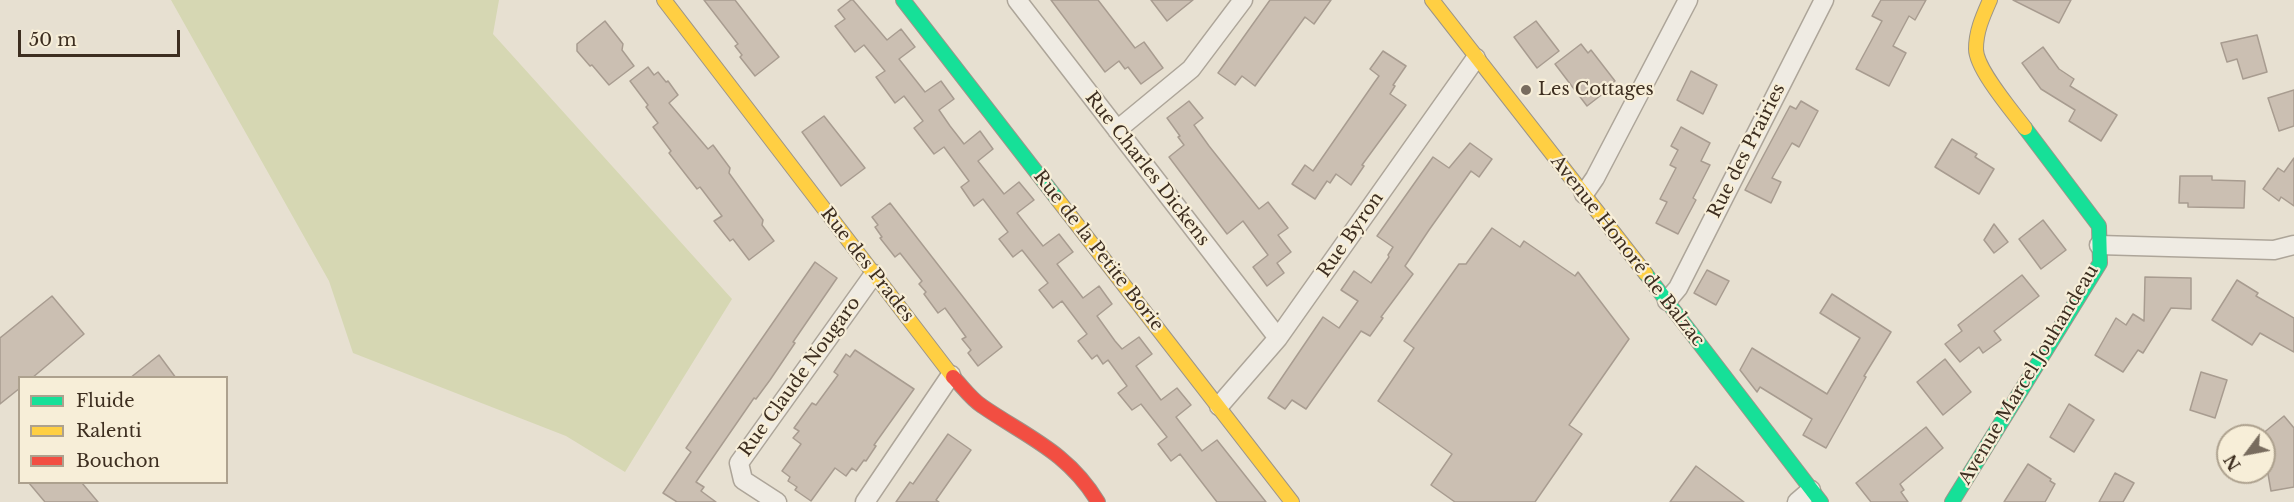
<!DOCTYPE html>
<html>
<head>
<meta charset="utf-8">
<style>
	body { margin:0 }
	#map { position:relative; width:2294px; height:502px; overflow:hidden; background:#e7e0d1; font-family:"Libre Baskerville",serif }
	canvas { display:block }
	.legend { position:absolute; left:18px; top:376px; width:210px; height:108px; box-sizing:border-box; background:#f7eed8; border:2px solid #ada18e; margin:0; padding:8px 10px; list-style:none; font-size:18px; color:#3d2e20 }
	.legend li { display:flex; align-items:center; gap:12px; height:30px }
	.legend b { width:30px; border:2px solid #ada18e }
	.north { position:absolute; left:2216px; top:424px; width:60px; height:60px; box-sizing:border-box; background:#f7eed8; border:2px solid #ada18e; border-radius:50%; rotate:238deg; font-size:16px; font-weight:700; line-height:24px; text-align:center; color:#3d2e20 }
	.north::after { content:''; display:block; margin:auto; width:21px; height:27px; background:#786c5e; clip-path:polygon(50% 0,100% 100%,50% 72%,0 100%) }
	.scale { position:absolute; left:18px; top:30px; width:162px; height:27px; box-sizing:border-box; border:3px solid #3d2e20; border-top:0; padding-left:8px; font-size:18px; line-height:21px; white-space:nowrap; color:#3d2e20; -webkit-text-stroke:4px #f7eed8; paint-order:stroke }
</style>
</head>
<body>
<div id="map">
<canvas width="2294" height="502"></canvas>
<ul class="legend">
<li><b style="height:8px;background:#16e098"></b>Fluide</li>
<li><b style="height:8px;background:#ffcf43"></b>Ralenti</li>
<li><b style="height:8px;background:#f24e42"></b>Bouchon</li>
</ul>
<div class="north">N</div>
<div class="scale">50 m</div>
</div>
<script>
const g = document.querySelector('canvas').getContext('2d');
g.lineJoin = 'round';
function paint(path, color) { g.fillStyle = color; g.fill(path, 'evenodd'); }
function trace(path, color, width, dash) { g.strokeStyle = color; g.lineWidth = width; g.lineCap = dash ? 'butt' : 'round'; g.setLineDash(dash || []); g.stroke(path); }
function drawText(font, color, halo, rows, align = 'center') {
  g.font = font + ' "Libre Baskerville",serif'; g.lineWidth = 4.5; g.setLineDash([]); g.textBaseline = 'middle'; g.strokeStyle = halo; g.fillStyle = color; for (const [text, x, y, turn = 0] of rows) {
    g.save(); g.translate(x, y); g.rotate((+turn || 0) * Math.PI / 180); g.textAlign = isNaN(turn) ? turn : align; if (halo) g.strokeText(text, 0, 0); g.fillText(text, 0, 0); g.restore();
  }
}
paint(new Path2D(`
	M171 0H499L493 34 732 299 625 472 566 436 353 353 329 281Z`), '#d6d7b3');
const building = new Path2D(`
	M704 0H735L779 57 755 76 740 57 742 55 735 46 738 44Z
	M851 0H853L887 40 901 29 915 47 899 59 925 92 941 81 954 99 939 110 950 126 964 144 980 131 993 149 978 161 1004 194 1019 182 1034 200 1017 213 1031 231 1043 246 1059 234 1073 252 1057 264 1083 298 1099 286 1112 304 1097 316 1115 341 1122 349 1139 337 1152 354 1136 366 1161 400 1177 388 1191 405 1176 417 1202 451 1217 440 1266 502H1217L1180 454 1171 461 1158 444 1167 437 1141 404 1132 410 1118 393 1127 386 1108 360 1103 364 1097 355 1092 359 1078 341 1087 334 1062 301 1053 308 1039 290 1048 283 1022 250 1013 257 999 239 1008 232 983 199 974 206 961 187 969 181 944 147 934 154 914 128 923 121 904 96 895 103 876 77 885 71 864 45 855 52 835 26 845 19 838 10Z
	M1051 0H1098L1135 48 1144 42 1163 68 1141 84 1128 67 1125 69 1119 61 1105 72Z
	M1151 0H1193L1167 21Z
	M1270 0H1331L1314 24 1305 17 1255 86 1242 76 1235 85 1218 73Z
	M1881 0H1926L1915 20 1909 16 1893 46 1906 53 1889 86 1856 69 1882 21 1872 16Z
	M2013 0H2071L2059 23Z
	M605 21 623 44 622 50 634 66 609 85 592 65 590 66 577 51V44Z
	M1536 21 1559 51 1537 68 1514 37Z
	M2257 35 2267 72 2243 79 2237 59 2227 62 2221 43Z
	M1581 44 1588 53 1591 50 1615 81 1611 84 1613 86 1587 106 1555 64Z
	M2043 47 2059 69 2074 79 2070 86 2117 115 2101 141 2069 121 2075 110 2041 89 2022 63Z
	M1383 51 1406 66 1393 85 1395 86 1390 94 1406 105 1362 165 1364 166 1351 185 1336 174 1330 183 1327 181 1315 199 1292 184 1305 165 1313 171 1374 83 1379 76 1370 69Z
	M648 67 654 75 658 72 666 82 668 81 678 95 669 103 708 149 713 145 730 168 729 173 763 220 762 225 774 241 749 260 733 239 730 241 714 221 722 216 700 187 697 189 669 153 671 151 653 127 658 123 646 107 648 105 630 81Z
	M1691 71 1717 85 1703 114 1677 100Z
	M2294 90V126L2279 131 2268 98Z
	M1189 101 1203 118 1194 125 1209 146 1259 209 1268 202 1288 228 1278 235 1291 252 1277 263 1284 273 1267 286 1253 267 1268 255 1243 221 1227 234 1169 157 1184 145 1178 137 1180 136 1167 118Z
	M1801 101 1818 111 1799 147 1792 143 1772 178 1781 182 1771 203 1745 190 1790 106 1796 109Z
	M824 116 865 168 841 186 802 132Z
	M1681 127 1710 143 1701 161 1710 165 1693 198 1696 200 1678 234 1656 223 1667 202 1660 199 1676 168 1670 165 1678 150 1671 146Z
	M1952 139 1977 154 1975 157 1994 169 1979 194 1935 167Z
	M1470 143 1492 159 1479 177 1471 171 1429 230 1405 266 1413 274 1381 317 1383 318 1370 336 1361 331 1306 409 1292 400 1285 409 1268 398 1323 317 1339 328 1358 301 1341 290 1354 271 1371 283 1389 257 1388 255 1393 247 1377 236 1433 157 1449 168Z
	M2294 158V206L2281 197 2279 201 2263 189 2278 168 2284 172Z
	M2180 176H2212V180L2245 181 2244 208 2188 207V203H2179Z
	M890 203 1002 347 978 366 968 353 971 350 962 339 966 337 945 308 938 313 924 294 926 292 919 284 922 281 900 253 895 257 880 238 882 237 875 227 878 225 872 217Z
	M2043 220 2066 250 2041 269 2019 239Z
	M1994 224 2008 242 1994 253 1984 240Z
	M1492 228 1520 247 1524 241 1575 276 1578 272 1629 339 1569 425 1582 434 1535 502H1455L1431 485 1452 454 1378 401 1414 348 1404 341 1459 264H1466Z
	M815 262 837 278 793 342 795 343 770 380 756 399 754 398 696 482 704 487 701 491 716 502H677L663 493 691 452 686 448Z
	M1707 270 1729 281 1716 305 1694 293Z
	M2022 275 2039 296 1994 331 2001 340 1983 353 1979 347 1960 362 1945 344 1962 331 1958 325Z
	M2145 277 2191 278V309L2171 308 2143 353 2138 350 2123 372 2095 355 2116 318 2126 325 2133 314 2144 321Z
	M2237 280 2258 293 2256 296 2294 318V352L2260 333 2252 345 2212 320Z
	M1832 294 1891 332 1864 376 1866 377 1826 448 1803 435 1812 419 1760 387 1757 392 1740 370 1752 348 1827 394 1860 338 1820 313Z
	M52 296 84 334 32 378H20V388L0 404V338Z
	M855 350 914 389 874 445 876 446 866 461 864 460 856 471 852 468 846 476 835 468 811 501 795 490 797 487 788 481 790 477 782 471 801 444 793 438 799 431 794 428 812 403 816 405 838 375 834 372 846 354 850 357Z
	M159 355 176 378H130Z
	M1945 359 1971 392 1943 415 1917 382Z
	M2201 372 2227 380 2215 418 2190 410Z
	M2069 404 2094 420 2074 452 2050 437Z
	M2284 416 2294 428V487L2271 491 2267 468 2272 467 2269 443 2261 435Z
	M1926 427 1943 448 1900 484 1904 490 1901 492 1908 502H1871L1856 483Z
	M948 434 971 450 936 500 939 502H896L910 482 913 484Z
	M2028 464 2051 479 2050 481 2055 484 2045 502H2004Z
	M1696 466 1744 502H1670Z
	M2115 473 2134 483 2123 502H2099Z
	M29 483H82L98 502H45Z`);
paint(building, '#cbbfb2');
trace(building, '#a89c90', 1.5);
const street = new Path2D(`
	M1017 0 1278 338
	M1117 130 1191 69 1243 0
	M1584 194 1595 178 1688 0
	M2099 245 2274 250 2294 245
	M1667 301 1678 288 1824 0
	M1219 406 1278 338 1476 58
	M777 502 743 480 739 463 874 274
	M865 502 951 375
	M1797 502 1811 490`);
const fast = new Path2D(`
	M903 0 1058 200
	M1646 274 1821 502
	M1952 502 2100 263 2099 226 2025 128`);
const slow = new Path2D(`
	M664 0 953 377
	M1432 0 1646 274
	M1990 0C1983 16 1976 31 1976 49 1976 69 2013 112 2025 128
	M1058 200 1292 502`);
const jam = new Path2D(`
	M953 377C962 386 971 399 982 406 1027 437 1068 452 1098 502`);
trace(street, '#ada599', 21);
trace(fast, '#9c958a', 16);
trace(slow, '#9c958a', 16);
trace(jam, '#9c958a', 16);
trace(street, '#efebe3', 18);
trace(fast, '#16e098', 14);
trace(slow, '#ffcf43', 14);
trace(jam, '#f24e42', 14);
for (const [x, y, r, color] of [
	[1526,90,6,"#786c5e"]
]) { const dot = new Path2D(); dot.arc(x, y, r, 0, 2 * Math.PI); g.fillStyle = color; g.fill(dot); trace(dot, '#f7eed8', 2); }
drawText('18px', '#3d2e20', '#f7eed8', [
	["Les Cottages",1538,90]
], 'left');
drawText('18px', '#3d2e20', '#f7eed8', [
	["Rue des Prairies",1747,151,-63],
	["Rue Charles Dickens",1147,169,52],
	["Rue Byron",1351,235,-55],
	["Rue de la Petite Borie",1098,251,52],
	["Avenue Honoré de Balzac",1627,251,52],
	["Rue des Prades",867,265,52],
	["Avenue Marcel Jouhandeau",2029,375,-59],
	["Rue Claude Nougaro",800,377,-54]
]);
</script>
</body>
</html>
